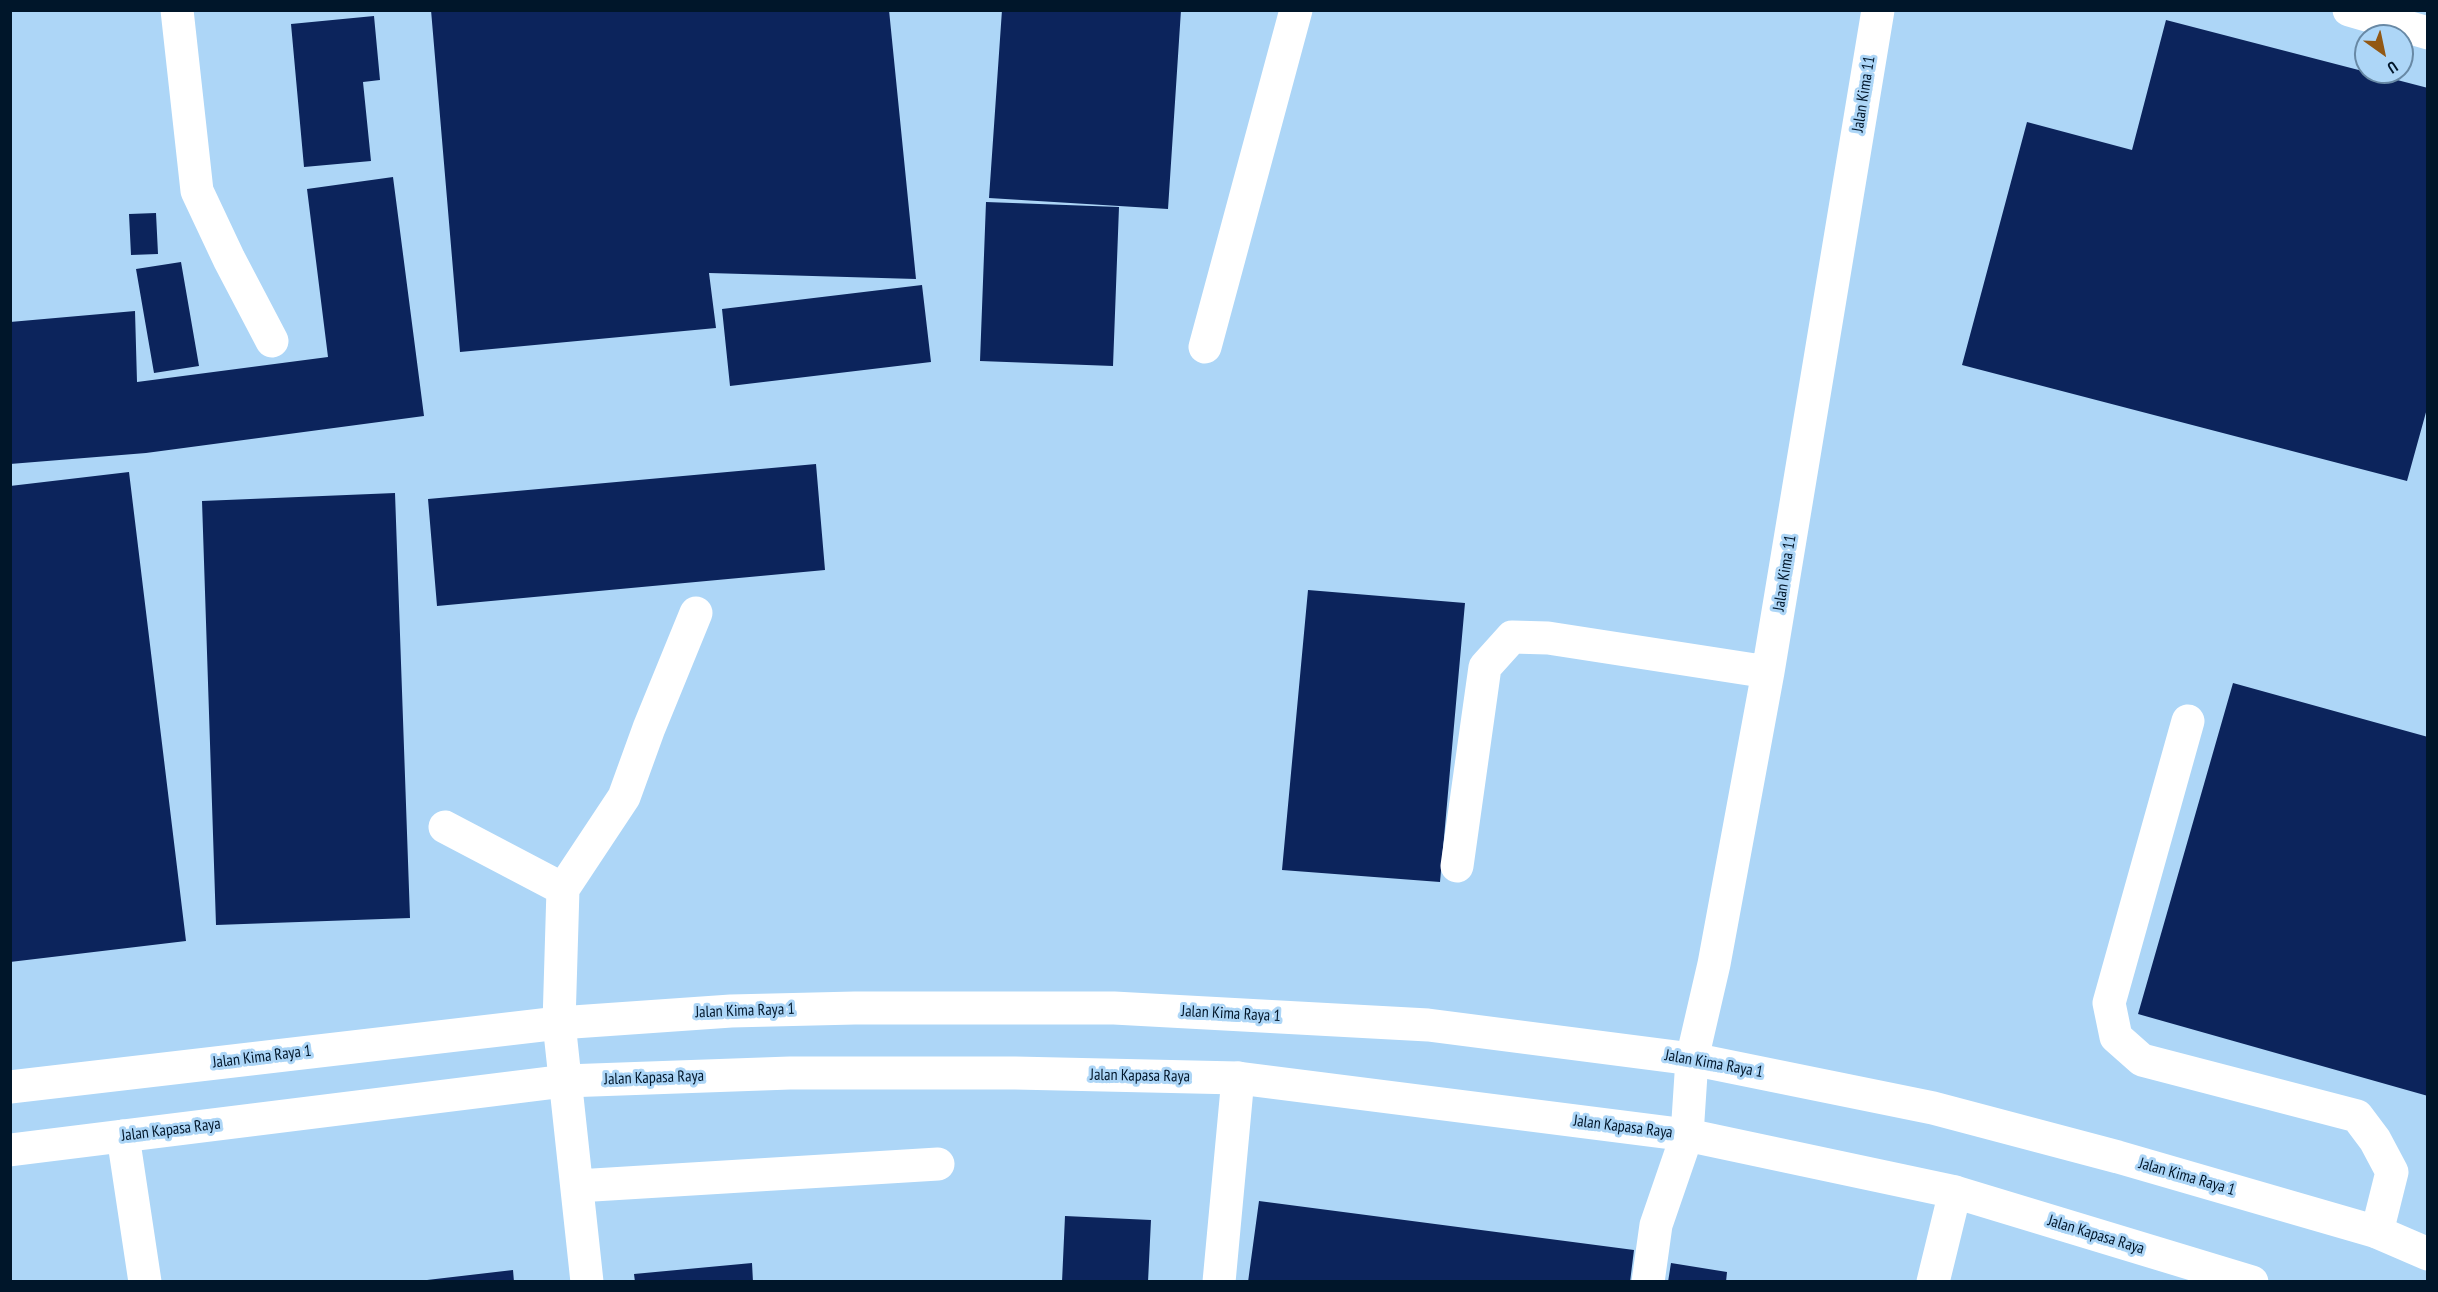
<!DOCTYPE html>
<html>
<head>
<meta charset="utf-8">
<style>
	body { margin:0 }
	#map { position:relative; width:2438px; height:1292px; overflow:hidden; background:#add6f7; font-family:"PT Sans Narrow",sans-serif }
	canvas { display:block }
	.frame { position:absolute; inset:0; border:12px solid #00162a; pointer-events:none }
	.north { position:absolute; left:2354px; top:24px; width:60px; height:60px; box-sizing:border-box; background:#add6f7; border:2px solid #6889a5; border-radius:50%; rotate:147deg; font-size:16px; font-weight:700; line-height:24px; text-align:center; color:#00162a }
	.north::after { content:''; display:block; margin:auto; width:21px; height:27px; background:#925814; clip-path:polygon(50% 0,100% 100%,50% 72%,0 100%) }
</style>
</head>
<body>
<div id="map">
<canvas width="2438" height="1292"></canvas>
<div class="frame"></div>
<div class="north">U</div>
</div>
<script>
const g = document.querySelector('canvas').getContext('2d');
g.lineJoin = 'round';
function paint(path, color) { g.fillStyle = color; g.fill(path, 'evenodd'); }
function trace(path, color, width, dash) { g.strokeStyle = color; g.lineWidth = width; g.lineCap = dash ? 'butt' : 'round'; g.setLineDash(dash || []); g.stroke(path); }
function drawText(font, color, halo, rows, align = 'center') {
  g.font = font + ' "PT Sans Narrow",sans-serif'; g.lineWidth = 6; g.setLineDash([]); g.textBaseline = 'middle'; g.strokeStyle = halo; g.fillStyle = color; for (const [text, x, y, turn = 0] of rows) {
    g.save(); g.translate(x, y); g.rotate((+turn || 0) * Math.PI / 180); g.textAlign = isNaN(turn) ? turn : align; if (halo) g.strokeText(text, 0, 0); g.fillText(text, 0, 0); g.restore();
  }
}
paint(new Path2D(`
	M431 10H889L916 279 709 273 716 328 460 352Z
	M1002 10H1181L1168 209 989 198Z
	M374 16 380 80 363 82 371 161 304 167 291 24Z
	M2166 20 2428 88V405L2407 481 1962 365 2027 122 2132 150Z
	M393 177 424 416 146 453 10 464V322L135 311 137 382 328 357 307 189Z
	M986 202 1119 207 1113 366 980 361Z
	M156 213 158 254 131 255 129 214Z
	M181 262 199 366 154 373 136 269Z
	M922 285 931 362 730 386 722 309Z
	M816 464 825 570 437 606 428 499Z
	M129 472 186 941 10 962V486Z
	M395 493 410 918 216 925 202 501Z
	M1308 590 1465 603 1440 882 1282 870Z
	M2233 683 2428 737V1096L2138 1014Z
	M1259 1201 1634 1250 1630 1282H1248Z
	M1065 1216 1151 1220 1148 1282H1062Z
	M752 1263 753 1282H635L634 1274Z
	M1671 1263 1727 1272 1726 1282H1668Z
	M513 1270 514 1282H427V1280Z`), '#0c245c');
trace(new Path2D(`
	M177 10 197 191 229 259 272 341
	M2349 10 2428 33
	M1205 347 1296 10
	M2188 721 2109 1003 2116 1037 2142 1060 2357 1116 2375 1140 2392 1172 2377 1232
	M445 827 563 889
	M1457 866 1485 667 1512 637 1548 638 1768 672
	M123 1136 145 1282
	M577 1186 938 1164
	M587 1282 559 1023 563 889 624 797 649 728 696 613
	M1219 1282 1238 1078
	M1648 1282 1656 1225 1687 1135 1692 1059 1714 964 1768 672 1878 10
	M1933 1282 1955 1192`), '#fff', 33);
trace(new Path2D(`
	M10 1087 559 1023 731 1011 855 1008H1114L1428 1025 1692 1059 1933 1108 2118 1157 2377 1232 2428 1254
	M10 1150 565 1081 790 1073H1015L1238 1078 1687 1135 1955 1192 2252 1282`), '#fff', 33);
drawText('16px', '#00162a', '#add6f7', [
	["Jalan Kima 11",1864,94,-81],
	["Jalan Kima 11",1785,573,-81],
	["Jalan Kima Raya 1",745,1011,-2],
	["Jalan Kima Raya 1",1231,1014,3],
	["Jalan Kima Raya 1",262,1057,-7],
	["Jalan Kima Raya 1",1714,1064,10],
	["Jalan Kapasa Raya",1140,1076,1],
	["Jalan Kapasa Raya",654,1078,-2],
	["Jalan Kapasa Raya",1623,1127,7],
	["Jalan Kapasa Raya",171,1130,-7],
	["Jalan Kima Raya 1",2187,1177,16],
	["Jalan Kapasa Raya",2096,1235,17]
]);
</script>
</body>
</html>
